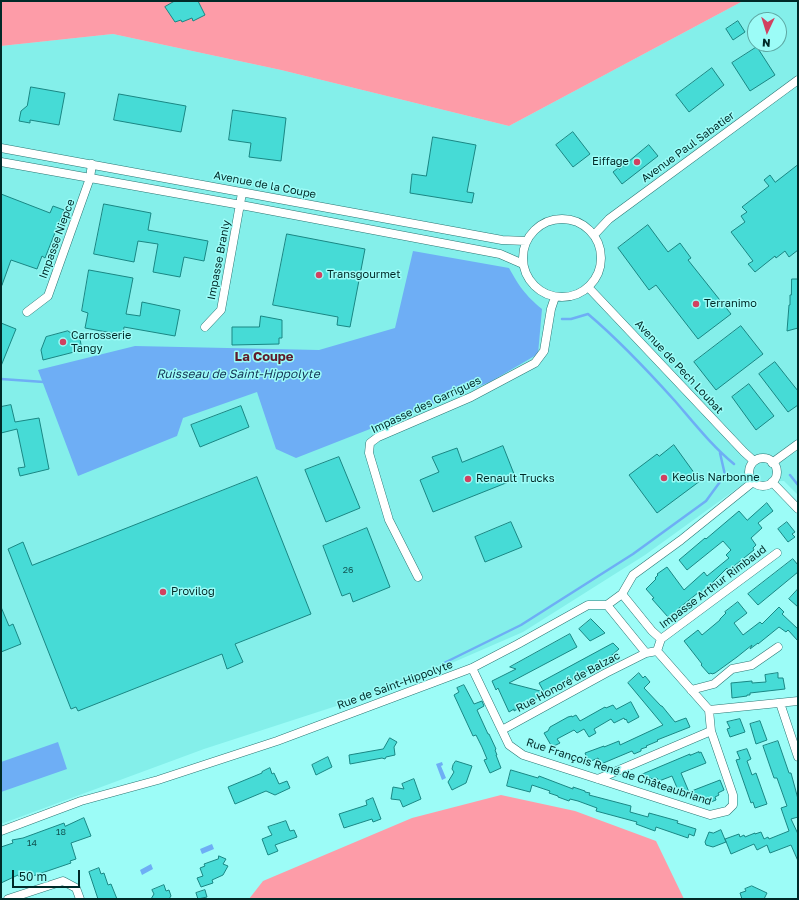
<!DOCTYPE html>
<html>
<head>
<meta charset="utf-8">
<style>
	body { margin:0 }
	#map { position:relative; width:799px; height:900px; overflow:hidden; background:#9cfcf7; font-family:"Golos Text",sans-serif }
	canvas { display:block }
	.frame { position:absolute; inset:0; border:2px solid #002a28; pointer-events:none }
	.north { position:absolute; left:747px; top:12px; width:40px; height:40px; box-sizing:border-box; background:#9cfcf7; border:1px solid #5ea8a4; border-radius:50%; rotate:184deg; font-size:11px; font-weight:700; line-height:16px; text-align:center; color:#002a28 }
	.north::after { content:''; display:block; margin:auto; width:14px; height:18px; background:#d14160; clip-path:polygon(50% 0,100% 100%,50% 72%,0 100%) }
	.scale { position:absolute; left:12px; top:870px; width:68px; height:18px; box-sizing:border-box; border:2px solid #002a28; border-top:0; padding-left:5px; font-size:12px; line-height:14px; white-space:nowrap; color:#002a28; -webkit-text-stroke:3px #9cfcf7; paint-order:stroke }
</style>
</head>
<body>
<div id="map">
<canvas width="799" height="900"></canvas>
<div class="frame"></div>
<div class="north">N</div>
<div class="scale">50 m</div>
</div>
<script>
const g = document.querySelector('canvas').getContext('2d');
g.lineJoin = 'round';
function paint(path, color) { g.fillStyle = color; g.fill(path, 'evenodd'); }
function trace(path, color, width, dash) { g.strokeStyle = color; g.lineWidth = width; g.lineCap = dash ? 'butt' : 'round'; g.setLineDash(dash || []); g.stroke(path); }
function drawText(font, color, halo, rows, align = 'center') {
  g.font = font + ' "Golos Text",sans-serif'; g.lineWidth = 3; g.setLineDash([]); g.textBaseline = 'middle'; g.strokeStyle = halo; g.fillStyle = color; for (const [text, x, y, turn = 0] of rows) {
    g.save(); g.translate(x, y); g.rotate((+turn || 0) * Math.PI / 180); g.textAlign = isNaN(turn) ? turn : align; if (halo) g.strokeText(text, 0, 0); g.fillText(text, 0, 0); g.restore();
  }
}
paint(new Path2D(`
	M743 1H798V495L784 481 746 482 645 555 523 632 401 685 204 749 1 824V46L113 34 281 70 509 126ZM755 20H779V44H755Z`), '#84efea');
paint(new Path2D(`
	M1 1H743L509 126 281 70 113 34 1 46Z
	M501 795 575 811 656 841 684 899H249L263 881 412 818Z`), '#fd9ca8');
paint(new Path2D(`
	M413 251 509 268C519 286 525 295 542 309L538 354 490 382 296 458 276 449 257 392 183 418 177 436 78 476 38 370 135 346 319 350 395 328Z
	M58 742 67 769 1 792V762Z
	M442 762 443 765 441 766 446 778 442 780 436 764Z
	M212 844 214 849 202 854 200 849Z
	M151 864 153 869 142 875 140 870Z`), '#6eaef5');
trace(new Path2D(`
	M562 319H571L588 314C620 341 648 371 675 401 694 423 712 446 734 464
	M1 379 44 382
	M790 475 798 485
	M442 664 521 625 633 554 706 501 725 475 720 453`), '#6eaef5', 2.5);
const building = new Path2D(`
	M175 1H198L205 15 193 21 192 18 182 22 181 20 175 22 165 7Z
	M738 21 745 32 733 40 726 29Z
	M757 47 775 75 750 91 732 63Z
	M712 68 724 85 689 112 676 95Z
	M31 87 65 93 59 125 30 120V123L19 121 21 111 27 106Z
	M119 94 186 106 181 132 114 120Z
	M233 110 286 118 281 161 249 157 251 143 229 140Z
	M573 132 590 154 573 167 556 145Z
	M433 137 476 145 467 192 474 193 472 203 410 193 412 174 426 176Z
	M649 145 658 156 622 184 613 172 618 168 619 169Z
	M798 165V250L789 257 785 251 776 258 775 256 755 272 748 264 753 261 731 232 745 222 741 216 747 212 742 207 769 186 764 180 770 175 775 182Z
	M1 194 50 213 53 206 64 210 45 258 42 256 37 269 11 260 2 285Z
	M104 204 151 213 148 230 208 241 204 261 184 257 180 277 153 272 158 244 138 241 134 262 94 254Z
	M648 225 668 252 680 243 691 258 688 260 731 314 698 339 656 285 649 290 618 248Z
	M287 234 365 249 350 327 337 325 338 317 273 305Z
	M89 270 133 278 126 314 140 316 142 302 180 310 175 336 124 327 123 335 85 328 88 313 82 311Z
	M792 279H798V328L787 331 789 305H790V295H791Z
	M261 316 282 320V338H279V344L232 345V327H259Z
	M1 323 16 329 1 366Z
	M741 326 763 354 716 390 694 362Z
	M68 331 80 339 82 350 43 360 41 350 46 337Z
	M775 362 798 391V405L788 412 759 374Z
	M749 384 774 416 756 430 732 397Z
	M11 405 15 422 39 418 49 469 20 476 18 468 25 467 17 429 1 433V407Z
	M241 406 249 427 200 447 191 425Z
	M674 445 700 481 657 513 629 475 657 454 659 456Z
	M503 446 516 479 433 512 420 480 439 472 432 457 457 448 462 462Z
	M339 457 360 508 326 522 305 470Z
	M257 477 311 614 235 644 243 662 227 669 222 654 78 711 76 707 71 709 8 549 23 542 32 565Z
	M767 503 773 511 758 523 762 528 751 538 756 545 753 548 754 550 729 570 727 568 709 586 700 593 699 592 678 609 679 610 668 617 652 599 654 598 646 589 656 579 655 578 658 575 657 574 667 567 684 590 704 572 707 576 729 558 726 555 731 550 723 541 687 570 679 560 705 538 706 539 739 511 747 520Z
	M511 522 522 547 485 562 475 537Z
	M787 522 795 532 792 534 795 537 788 542 778 529Z
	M367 528 390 587 353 602 350 593 342 596 323 546Z
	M793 559 798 565V572L758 605 748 594Z
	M798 589V607L789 599Z
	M738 602 747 613 734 623 743 635 760 622 762 624 779 607 784 612 782 614 798 629V641L788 630 786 632 779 627 758 644V643L750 649 752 645 737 657 715 673 712 674 711 673 709 674 701 665 702 664 684 641 698 630 702 635 720 620V619L726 613 725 612Z
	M1 607 9 626 13 624 21 644 1 652Z
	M591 619 605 633 590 641 579 629Z
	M570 634 577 647 509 683 544 692 539 683 613 643 619 649 606 660 584 673 514 711V709L509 712 498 688 496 690 492 681 516 669 510 667Z
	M639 673 643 678 645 676 650 682 644 688 661 706H662L675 722 686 718 690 727 657 740 658 741 646 746 647 747 641 749V751L634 754 632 751 601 764 598 758 589 762 585 753 604 746V747L619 741 620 745 663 725 628 683Z
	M778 673V678H783L785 689 750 693V695H747V696L732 698 731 683 752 681V683L766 682 765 675Z
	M464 685 474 704 482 701 484 706 477 710 488 734H489L496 749 495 750 497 755H496L501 768 490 773 484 760 487 759 482 747 476 735 473 736 454 695 459 692 457 688Z
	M631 702 639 717 628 723 626 719 625 720 624 718 614 723 611 719 594 729 596 733 589 737 584 729 577 733 574 730 557 739 560 743 552 747 544 733 548 731 550 727 568 717 572 716V717L576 715 580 721 605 707 606 708 613 705 616 709Z
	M740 719 745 732 730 737 727 729 730 728 727 722Z
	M760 721 767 740 756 744 750 724Z
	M390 738 397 742 394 747 395 755 386 757 385 759 382 758 350 764 349 755 383 749Z
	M778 741 789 773H791L798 799V817L791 819 798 834V861L791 845 770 853 767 845 757 850 754 844 731 854 725 839 739 834 740 837 744 835 745 837 755 833V834L761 832 764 839 768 837 769 839 789 831 781 808 787 806 777 778H774L763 746Z
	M747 749 751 759 747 761 752 775 756 773 767 804 755 808 753 802 751 803 736 760 740 759 737 752Z
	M699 752V753L701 752 706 763 681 773 689 792 720 780 724 790 718 793 719 795 715 797 716 800 706 804 705 802 702 803 699 798 693 801 690 794 681 797 672 776 659 781 657 778 653 779 640 775 690 754V755Z
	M328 757 332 767 316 775 312 765Z
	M456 761 472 766 466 783 452 790 448 782 454 772 452 769 453 765Z
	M270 768 272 774 274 773 279 784 287 781 290 788 275 795 266 791 235 804 228 787 262 773V772Z
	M511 770 538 778 539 776 573 789V787L585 791V792L590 793 589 795 631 806 630 812 648 817 649 813 678 821 677 823 696 829 694 836 689 834 688 838 656 827 655 831 636 824 637 822 596 811 597 808 578 801 570 799 569 801 558 797V796L549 793 550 791 532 785 530 792 507 786Z
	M414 779 421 799 403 807 400 800 391 799 393 787 404 789 402 784Z
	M373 798 381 819 373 822 372 819 344 828 339 814 367 805 366 801Z
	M84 818 91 836 71 843 76 859 70 861 71 863 24 879 23 876 19 877 18 875 1 883V847L13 843 12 840 23 838 64 823 65 826Z
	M286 821 290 831 294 830 297 837 275 845 278 851 268 855 262 839 272 835 268 827Z
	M721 830 726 842 713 847 706 845 705 842 709 832 713 833Z
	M219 856 226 859 223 864 228 866 223 875 212 880 213 883 201 887 197 878 203 876 200 868 205 866 204 864 218 859Z
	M99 868 101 874 104 873 108 885 111 884 117 899H98L89 872Z
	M164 885 166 891 169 890 171 896 169 899H151L154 894 152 890Z
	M752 886 767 893 764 899H742L740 893 746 891 745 889Z
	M205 890 207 897 198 899 196 893Z`);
paint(building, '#46dbd6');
trace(building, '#1a8784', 1);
const street = new Path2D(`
	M1 148C168 178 335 210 502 240L526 241
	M1 162 241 205 500 254 523 264
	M523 258a39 39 0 1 1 78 0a39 39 0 1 1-78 0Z
	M594 235 609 219 798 80
	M588 287 744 452 754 461
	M27 312 48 296 90 178 92 164
	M205 327 221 310 242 193
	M749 472a14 14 0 1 1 28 0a14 14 0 1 1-28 0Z
	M772 463 798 444
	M772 482 798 509
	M418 577 389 520 369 453 370 443 378 437 471 397 535 363 544 351 551 309 555 297
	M607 605 646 653 657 651 661 639 652 631 622 594
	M661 639 777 553
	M657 651 709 710
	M472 668 509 745 523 755 710 815 727 811 733 805V795L711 731 709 710
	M691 690 714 684 732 669 752 665 778 647
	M780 703 798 757
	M709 710 798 701
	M502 730 606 673 646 653
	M598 779 711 731
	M1 831 81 801 158 780 277 741 472 668 518 644 588 605H607L622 594 633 575 681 540 753 482
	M8 899 63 881 76 888 80 899`);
trace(street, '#2c7774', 9);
trace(street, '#fff', 8);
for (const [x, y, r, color] of [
	[637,162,4,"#d14160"],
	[319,275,4,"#d14160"],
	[696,304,4,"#d14160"],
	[63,342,4,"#d14160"],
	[664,478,4,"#d14160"],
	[468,479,4,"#d14160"],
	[163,592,4,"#d14160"]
]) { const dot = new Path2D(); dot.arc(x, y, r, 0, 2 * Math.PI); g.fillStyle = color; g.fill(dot); trace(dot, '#9cfcf7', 1.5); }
drawText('9px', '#125654', null, [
	["26",348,570],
	["18",61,832],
	["14",32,843]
]);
drawText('11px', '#002a28', '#9cfcf7', [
	["Avenue Paul Sabatier",688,147,-36],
	["Avenue de la Coupe",265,185,11],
	["Impasse Niepce",57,239,-70],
	["Impasse Branly",219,260,-79],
	["Avenue de Pech Loubat",679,367,47],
	["Impasse des Garrigues",426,405,-25],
	["Impasse Arthur Rimbaud",713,587,-37],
	["Rue Honoré de Balzac",568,682,-28],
	["Rue de Saint-Hippolyte",395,685,-20],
	["Rue François René de Châteaubriand",619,772,18]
]);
drawText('11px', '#002a28', '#9cfcf7', [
	["Eiffage",629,162,"right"],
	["Transgourmet",327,275],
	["Terranimo",704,304],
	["Carrosserie",71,336],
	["Tangy",71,349],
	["Keolis Narbonne",672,478],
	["Renault Trucks",476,479],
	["Provilog",171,592]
], 'left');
drawText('italic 12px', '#133457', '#9cfcf7', [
	["Ruisseau de Saint-Hippolyte",238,374]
]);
drawText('bold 13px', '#601b2a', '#9cfcf7', [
	["La Coupe",264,357]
]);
</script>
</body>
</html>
